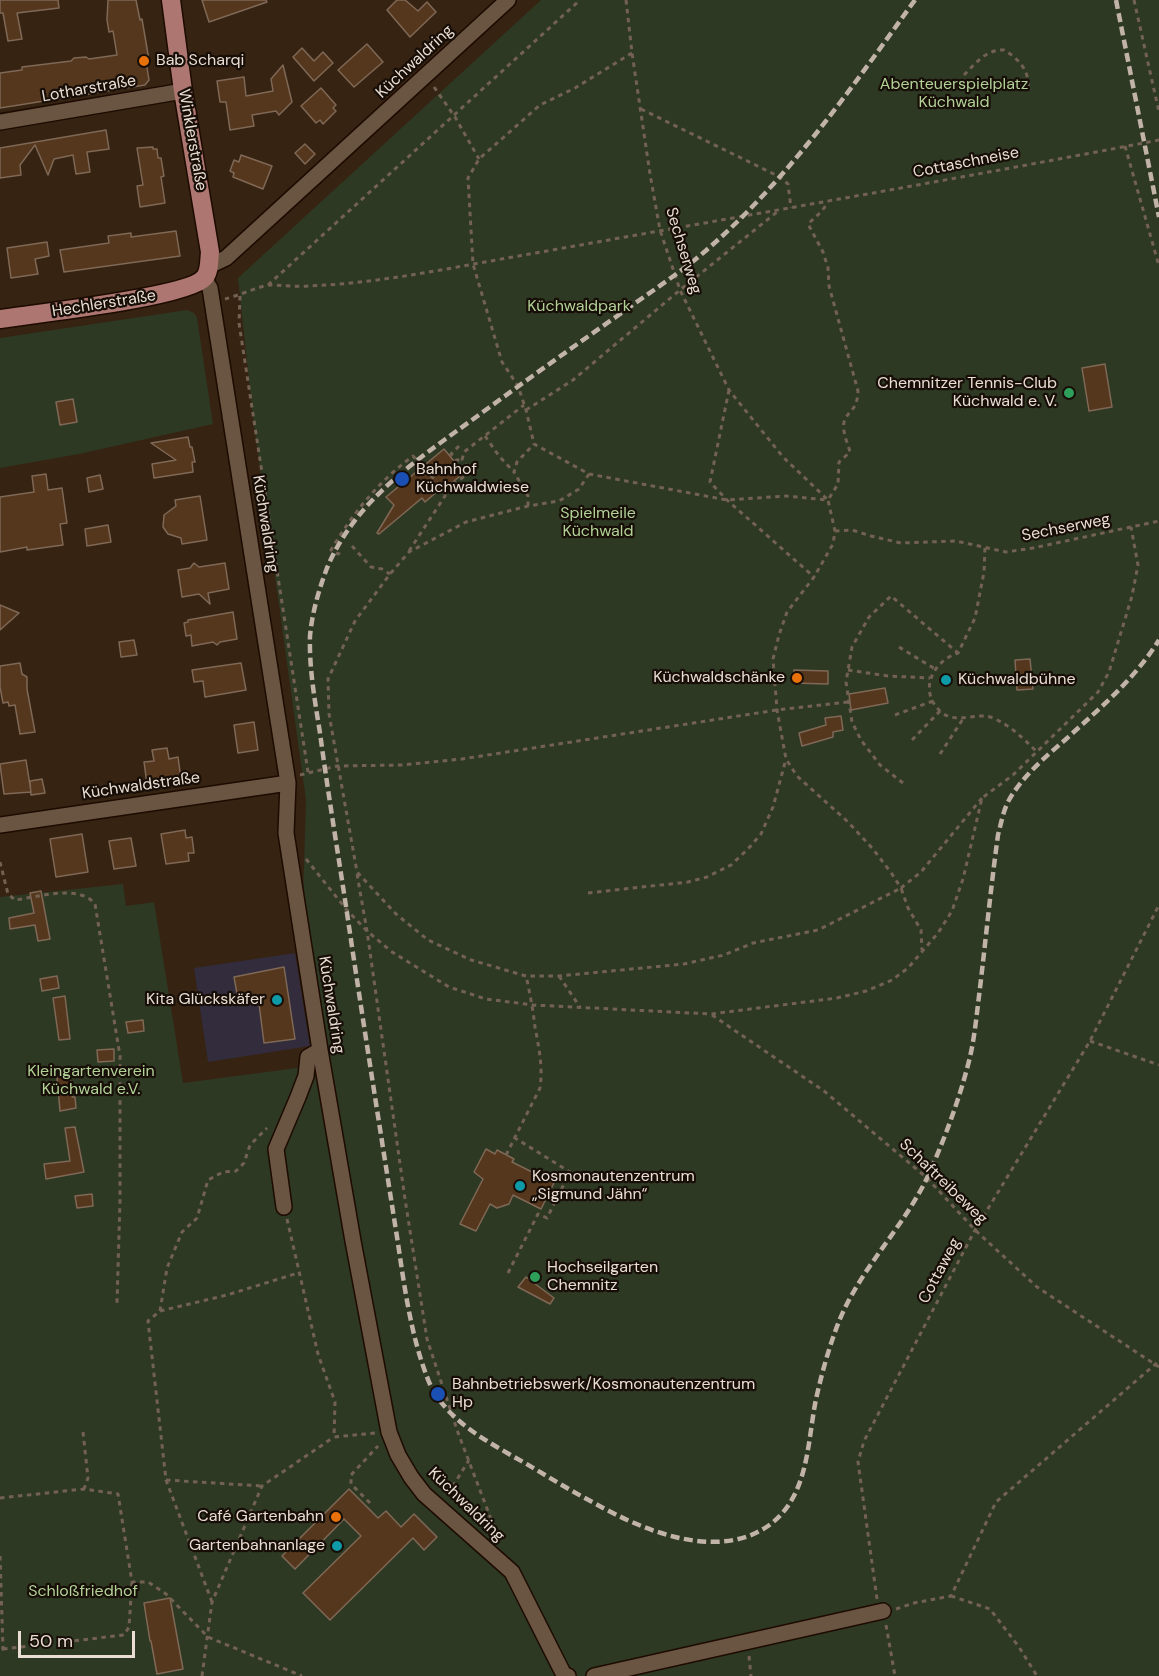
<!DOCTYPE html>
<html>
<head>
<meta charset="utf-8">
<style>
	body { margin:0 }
	#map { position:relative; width:1159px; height:1676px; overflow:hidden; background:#362312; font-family:"DM Sans",sans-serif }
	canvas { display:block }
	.scale { position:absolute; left:18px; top:1631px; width:117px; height:27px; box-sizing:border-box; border:3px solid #eaddd3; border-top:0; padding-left:8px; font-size:18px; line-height:21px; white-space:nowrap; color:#eaddd3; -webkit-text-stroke:4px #170e07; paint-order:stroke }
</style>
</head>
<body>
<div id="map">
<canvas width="1159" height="1676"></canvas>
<div class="scale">50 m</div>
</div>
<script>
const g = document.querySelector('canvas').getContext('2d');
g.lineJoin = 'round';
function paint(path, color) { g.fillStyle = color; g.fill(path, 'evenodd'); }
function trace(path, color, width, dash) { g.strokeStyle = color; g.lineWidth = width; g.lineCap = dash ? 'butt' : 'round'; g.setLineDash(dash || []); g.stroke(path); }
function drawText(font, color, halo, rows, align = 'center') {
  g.font = font + ' "DM Sans",sans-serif'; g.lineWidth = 4.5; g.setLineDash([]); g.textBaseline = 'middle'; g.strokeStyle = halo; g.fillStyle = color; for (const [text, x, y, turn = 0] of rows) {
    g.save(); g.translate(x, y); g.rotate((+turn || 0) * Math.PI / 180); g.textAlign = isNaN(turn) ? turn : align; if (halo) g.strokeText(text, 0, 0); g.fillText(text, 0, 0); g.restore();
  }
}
paint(new Path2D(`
	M295 953 310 1046 208 1062 194 968Z`), '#322c3c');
paint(new Path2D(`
	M541 0H1159V1676H0V897L123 884 126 906 154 902 183 1083 320 1065 303 898 306 800 253 417 238 278Z
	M187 310 194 313 197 318 213 424 79 454 0 468V338Z`), '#2e3924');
const building = new Path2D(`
	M0 0H58L59 8 17 13 22 39 8 41 3 13H0Z
	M108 0H136L140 20 142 19 149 60 146 61 149 80 145 85 0 108V73L22 70V67L71 61 74 58 86 57 89 59 117 55 113 31 109 32 107 20Z
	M202 0H266L267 2 209 22Z
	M397 0H405L418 11 427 2 436 12 410 37 387 10Z
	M367 44 383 62 354 87 338 70Z
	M302 48 314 61 323 52 333 63 314 81 293 57Z
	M283 65 292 102 279 115 276 111 252 115 254 126 230 130 226 102H220L217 81 244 77 246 96 273 91 271 79Z
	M321 88 336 105 333 108 336 111 323 124 320 120 316 123 301 106Z
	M106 130 109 149 87 152 90 172 76 174 73 155 54 159 48 175 35 145 20 165 21 175 0 178V148Z
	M305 144 315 154 305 164 295 153Z
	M153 147V149H157L158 158H161L164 176 161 177 165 203 140 207 137 186 143 185 137 148Z
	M241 155 272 166 263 189 233 177 234 173 230 171 234 160 239 162Z
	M176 231 180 256 64 272 60 250 109 243 108 236 131 233V237Z
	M47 242 49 256 35 259 38 274 11 278 7 248Z
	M1105 364 1112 407 1089 411 1082 368Z
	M73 399 77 422 60 425 56 402Z
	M188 437 190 447H192L195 462H192L193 472 154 478 152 464 176 460 151 443Z
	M444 449 464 473 449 485 447 483 425 502 422 498 379 534 377 533 394 505 386 497Z
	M46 474 48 490 62 488 67 523 60 524 63 545 27 550V547L0 552V497L34 492 32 476Z
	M100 475 103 489 89 492 87 478Z
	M200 496 207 540 182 544 181 538 168 534 163 527 164 515 176 506 175 500Z
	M108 525 111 542 87 546 85 529Z
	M194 563 199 567 225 563 229 589 208 593 210 604 199 594 182 597 178 570 190 568Z
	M0 605 19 613 0 630Z
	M233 612 237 639 220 642 217 645 213 642 192 646 191 635 186 636 184 623 188 622V620Z
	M134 640 137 655 121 657 119 642Z
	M1030 659 1033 689 1017 690 1015 660Z
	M20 663 22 674 27 677V689L35 732 20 734 15 705 9 706 8 702 3 703 0 687V666Z
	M241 663 246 690 205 697 203 681 194 682 192 670Z
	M794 670 828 671V684L794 683Z
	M885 688 888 703 851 710 849 694Z
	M841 716 843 730 833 732V737L802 746 799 733 826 725 825 718Z
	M254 722 258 750 238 753 234 725Z
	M167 748 169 759 178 757 181 779 147 784 144 762 154 761 152 750Z
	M26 760 31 792 4 794 0 764Z
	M42 779 45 793 31 795 30 781Z
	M185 830 186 838 192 837 194 853H188L189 861 166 864 161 834Z
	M82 834 88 872 56 877 50 839Z
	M131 838 136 866 114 869 109 841Z
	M41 891 50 939 38 941 35 925 10 929 9 918 34 913 30 893Z
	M284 967 295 1039 264 1043 258 996 238 999 234 977Z
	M57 976 59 988 42 991 40 979Z
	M65 996 70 1039 59 1040 53 998Z
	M143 1020 144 1031 128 1033 126 1022Z
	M114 1049V1061L98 1062 97 1050Z
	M70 1076 72 1097H75L76 1108 60 1111 57 1077Z
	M75 1127 84 1172 46 1179 44 1164 70 1161 65 1128Z
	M486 1149 495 1154 497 1150 514 1159 512 1162 554 1183 541 1209 513 1195 509 1204 497 1208 490 1204 476 1231 460 1224 483 1179 474 1172Z
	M92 1194 93 1206 77 1208 75 1196Z
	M526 1277 554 1298 550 1304 518 1287Z
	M349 1489 378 1518 386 1511 401 1527 414 1514 437 1537 424 1550 413 1538 330 1620 303 1593 361 1536 344 1519 295 1569 282 1556Z
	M170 1598 183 1669 157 1674 151 1641H150L144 1603Z`);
paint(building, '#54371d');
trace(building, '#7f6856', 1.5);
const minor = new Path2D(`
	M0 122 183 91
	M209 266 226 258 508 0
	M204 278 210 288 288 783 286 833 320 1050 353 1241 389 1432 398 1455 411 1477 424 1494 512 1572 564 1675 568 1676
	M0 825 288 783
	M284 1207 276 1149 298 1097 306 1076 308 1057 320 1050
	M594 1676 883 1611`);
const major = new Path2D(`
	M0 319C33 314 188 297 204 278 210 272 209 260 210 252L183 91 171 0`);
trace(minor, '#1d0b00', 18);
trace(major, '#1d0b00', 21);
trace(new Path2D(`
	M626 0 632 53 650 174 660 230 680 290 729 390 783 457 828 500 838 484 839 462 850 452C848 444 842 432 844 422 849 408 857 412 858 391L829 286 828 268 823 252 808 224 822 211 828 202
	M1134 0 1159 112
	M632 53 575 88 540 105 479 159 468 178 473 264 502 362 518 386 526 410 534 444 589 474 727 500 786 496 828 500 835 531 833 544 814 577 787 612 779 635 773 659 777 710 786 759 797 776 848 822 873 849 892 874 901 888 921 872 982 798
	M964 75C975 64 986 49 1004 50 1018 58 1030 71 1028 88
	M434 87 455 117 479 159
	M641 109 780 177 788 184 791 208
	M1125 146 1159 266
	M268 285 580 0
	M240 296 239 323 308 772
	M225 299C238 296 259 286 270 285 283 285 296 287 308 286 363 284 420 274 474 264 702 223 931 184 1159 140
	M729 390 710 482 727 500 814 577
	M526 410 573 380 680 290 777 212
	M485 436 499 456 514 472
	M459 446 451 454 456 460H462
	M462 460 464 452 524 405
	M589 474 579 489 559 501 528 506 466 522 409 552 390 574 355 621 328 679 329 714 357 872 396 914 428 940 471 960 526 976H559L684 964 724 955 753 943 818 930 901 888 908 908 921 930 922 950
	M528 506V496L514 472 517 462 534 444
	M835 531 852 530 871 536 901 543 956 541 1006 552 1033 548 1159 521
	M352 546 371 567 382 569 390 574
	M985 548 984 572 975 618 958 653C933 661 918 690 940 711 956 726 976 711 993 718 1011 726 1023 738 1037 752
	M409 551 445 496V491L471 471 462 460
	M340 553 338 554 331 550C353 513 378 482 413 456L445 491
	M899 647 935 669
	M848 670 888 676 930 678
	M895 715 933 701
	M912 740 940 711
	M940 754 963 719
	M300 775 337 766 402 765 462 759 777 710 848 702
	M903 783 880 765 861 740 852 722 846 682 852 647 869 617 891 596 958 653
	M306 859 346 909 367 931 392 952 449 987 486 999 533 1005 711 1014 837 998 866 991 892 980 908 968 938 933 952 911 963 879 982 798 1013 775 1098 692 1109 672 1132 596 1138 565 1131 527
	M0 862 8 894 15 900C37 897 80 884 95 904L120 1056V1200L117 1303
	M357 874 367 931 405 1199 427 1339 457 1430 499 1540
	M588 893 688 882 707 877 731 865 748 849 761 834 773 807 786 759
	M559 976 580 1007
	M712 1015 824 1091 927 1178 975 1230 1037 1287 1159 1367
	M1090 1041 1159 1065
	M506 1155 540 1088C543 1067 539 1048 535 1027 533 1010 530 993 526 976
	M287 1219 318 1354 335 1402 334 1437 375 1433
	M508 1273 538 1214 547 1218 570 1172 515 1138
	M160 1311 167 1268 182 1232 197 1218 208 1180 223 1172 236 1171 244 1163 250 1145 267 1128
	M83 1432 88 1478 84 1489
	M166 1480 262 1486
	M448 1494 469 1460
	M0 1498 84 1489 118 1494 132 1582H148L166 1594 208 1637 302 1676
	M370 1503 351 1484V1475L378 1446
	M0 1556 3 1649 0 1650
	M951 1596 990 1609 1019 1647 1037 1676
	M877 1599 858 1462 864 1441 975 1230 1090 1041 1159 905
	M212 1602 166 1480 148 1321 160 1311 227 1295 298 1273
	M896 1609 914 1603 951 1596 996 1502 1159 1361
	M886 1625 895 1676
	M3 1649 124 1635 129 1627 132 1582
	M749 1656 751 1676
	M202 1676 212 1602 262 1486 334 1437`), '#736253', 3, [4.5, 4.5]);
trace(minor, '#6a5442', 15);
trace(major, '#ad7670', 18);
trace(new Path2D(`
	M915 0C852 87 791 176 710 247 682 272 650 292 620 314 570 349 521 384 472 420 415 461 355 501 327 568 319 589 312 613 310 636 309 668 315 702 320 733 328 793 338 853 347 913 362 1015 378 1116 394 1218 403 1272 408 1330 429 1382 448 1425 497 1446 535 1469 555 1481 575 1493 596 1504 644 1531 717 1561 768 1526 809 1497 807 1444 816 1399 821 1377 827 1354 835 1332 855 1273 902 1231 928 1176 945 1138 960 1098 970 1057 975 1035 977 1011 980 988 986 937 991 886 998 835 1001 824 1003 811 1009 800 1022 777 1045 757 1065 740 1099 709 1134 680 1159 640
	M1116 0 1159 217`), '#c2b3a8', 4.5, [9, 4.5]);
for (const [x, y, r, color] of [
	[144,61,6,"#e8710a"],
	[1069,393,6,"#2e9e5b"],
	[402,479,8,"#1a4fb4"],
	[797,678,6,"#e8710a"],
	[946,680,6,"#0f9aa8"],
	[277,1000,6,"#0f9aa8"],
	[520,1186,6,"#0f9aa8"],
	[535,1277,6,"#2e9e5b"],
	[438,1394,8,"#1a4fb4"],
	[336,1517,6,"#e8710a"],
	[337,1546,6,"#0f9aa8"]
]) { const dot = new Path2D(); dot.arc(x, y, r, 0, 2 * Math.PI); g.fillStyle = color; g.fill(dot); trace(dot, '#170e07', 2); }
drawText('16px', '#eaddd3', '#170e07', [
	["Bab Scharqi",156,61],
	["Chemnitzer Tennis-Club",1057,384,"right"],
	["Küchwald e. V.",1057,402,"right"],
	["Bahnhof",416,470],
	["Küchwaldwiese",416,488],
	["Küchwaldschänke",785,678,"right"],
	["Küchwaldbühne",958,680],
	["Kita Glückskäfer",265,1000,"right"],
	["Kosmonautenzentrum",532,1177],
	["„Sigmund Jähn“",532,1195],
	["Hochseilgarten",547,1268],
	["Chemnitz",547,1286],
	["Bahnbetriebswerk/Kosmonautenzentrum",452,1385],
	["Hp",452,1403],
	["Café Gartenbahn",324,1517,"right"],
	["Gartenbahnanlage",325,1546,"right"]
], 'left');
drawText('16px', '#eaddd3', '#170e07', [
	["Küchwaldring",415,62,-43],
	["Lotharstraße",89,89,-10],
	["Winklerstraße",192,140,80],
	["Cottaschneise",966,163,-11],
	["Sechserweg",683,251,73],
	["Hechlerstraße",104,304,-9],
	["Küchwaldring",265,524,81],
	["Sechserweg",1066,528,-11],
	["Küchwaldstraße",141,786,-8],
	["Küchwaldring",331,1005,81],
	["Schaftreibeweg",943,1182,44],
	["Cottaweg",940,1271,-62],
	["Küchwaldring",466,1505,44]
]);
drawText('16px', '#b2d297', '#170e07', [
	["Abenteuerspielplatz",954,85],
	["Küchwald",954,103],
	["Küchwaldpark",579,307],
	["Spielmeile",598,514],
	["Küchwald",598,532],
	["Kleingartenverein",91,1072],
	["Küchwald e.V.",91,1090],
	["Schloßfriedhof",83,1592]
]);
</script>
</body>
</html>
